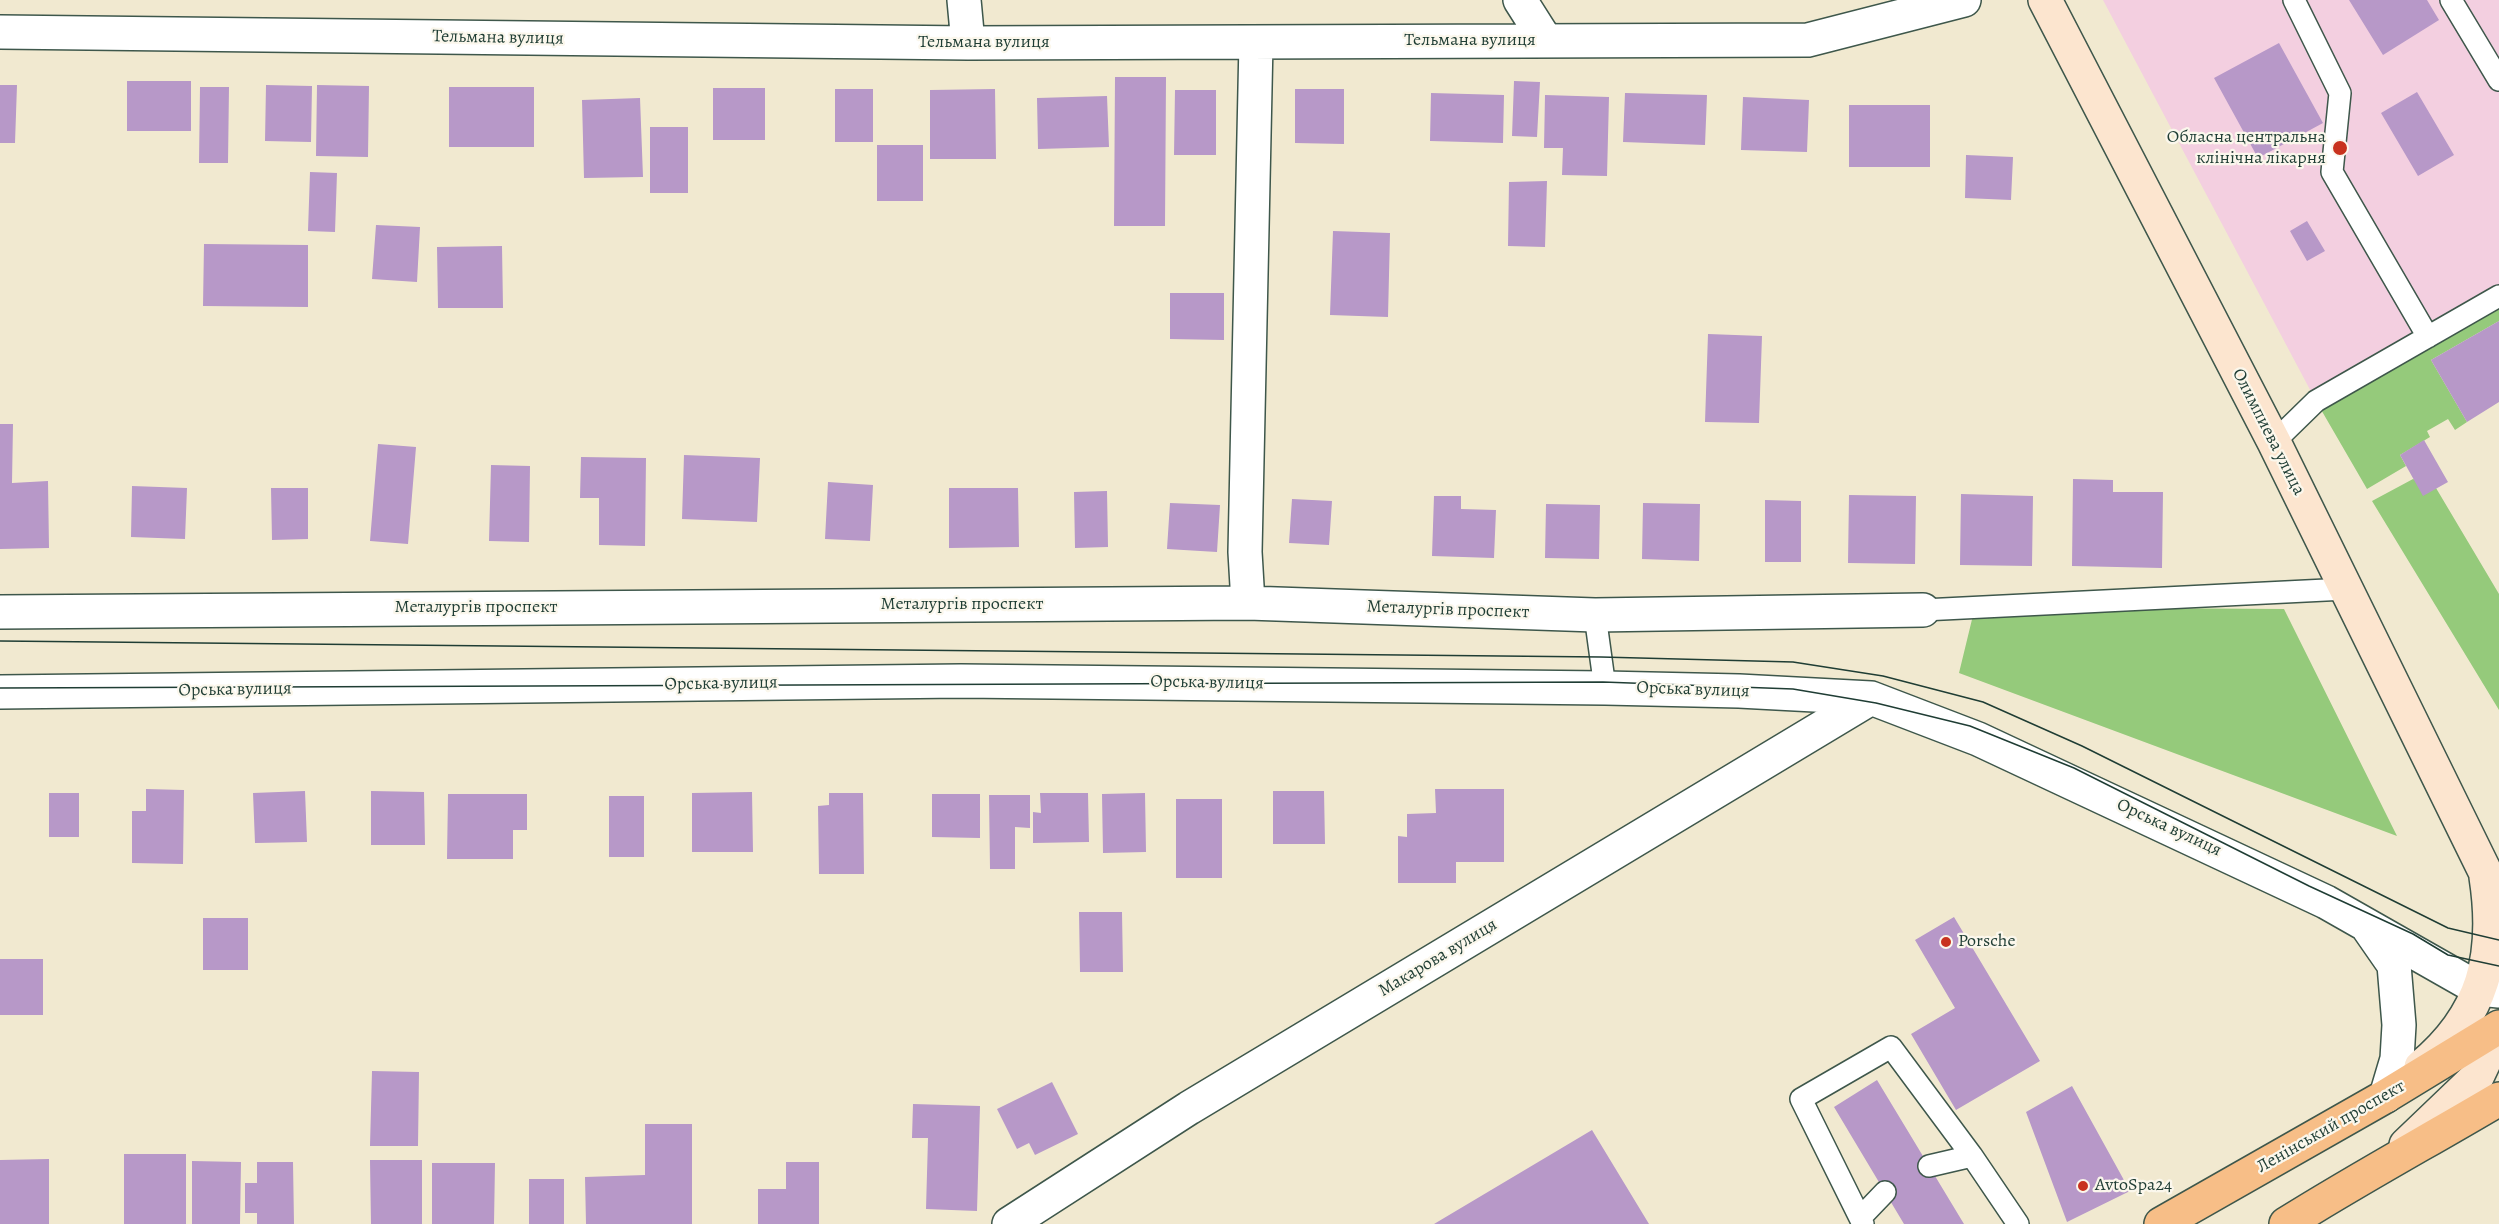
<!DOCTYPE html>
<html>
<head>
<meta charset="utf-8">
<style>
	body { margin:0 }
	canvas { display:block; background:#f1e9d0 }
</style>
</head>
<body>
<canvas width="2499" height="1224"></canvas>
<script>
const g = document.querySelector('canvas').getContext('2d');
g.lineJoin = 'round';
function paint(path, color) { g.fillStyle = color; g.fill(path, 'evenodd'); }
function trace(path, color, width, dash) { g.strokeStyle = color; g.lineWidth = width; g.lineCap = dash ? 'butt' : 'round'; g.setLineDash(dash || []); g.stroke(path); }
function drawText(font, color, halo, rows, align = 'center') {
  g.font = font + ' Alegreya,serif'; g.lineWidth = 4.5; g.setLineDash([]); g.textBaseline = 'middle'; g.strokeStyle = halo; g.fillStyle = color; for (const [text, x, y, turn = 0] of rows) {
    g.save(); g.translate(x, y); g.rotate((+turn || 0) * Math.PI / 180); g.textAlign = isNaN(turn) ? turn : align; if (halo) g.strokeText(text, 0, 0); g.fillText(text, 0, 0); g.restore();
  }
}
paint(new Path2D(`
	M2103 0H2499V296L2316 401Z`), '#f3cfe0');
paint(new Path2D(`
	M2499 296V321L2431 360 2467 422 2455 430 2448 419 2427 431 2430 437 2400 455 2406 466 2367 489 2316 401Z
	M2413 479 2436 488 2499 594V710L2372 501Z
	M1975 607 2284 609 2397 836 1959 673Z`), '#95ca7b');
paint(new Path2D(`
	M2349 0H2427L2439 20 2383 55Z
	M2279 43 2323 123 2258 158 2214 78Z
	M1115 77H1166L1165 226H1114Z
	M127 81H191V131H127Z
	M1514 81 1540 82 1537 137 1512 136Z
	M0 85H17L15 143H0Z
	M266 85 312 86 311 142 265 141Z
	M317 85 369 86 368 157 316 156Z
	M200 87H229L228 163H199Z
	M449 87H534V147H449Z
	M713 88H765V140H713Z
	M835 89H873V142H835Z
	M995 89 996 159H930V90Z
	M1295 89H1344V144L1295 143Z
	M1175 90H1216V155H1174Z
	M2417 92 2454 155 2418 176 2381 113Z
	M1431 93 1504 95 1503 143 1430 141Z
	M1625 93 1707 95 1705 145 1623 142Z
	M1545 95 1609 97 1607 176 1562 175 1563 148H1544Z
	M1107 96 1109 147 1038 149 1037 98Z
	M1743 97 1809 100 1807 152 1741 150Z
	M640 98 643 177 584 178 582 100Z
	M1849 105H1930V167H1849Z
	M650 127H688V193H650Z
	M877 145H923V201H877Z
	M1966 155 2013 157 2011 200 1965 198Z
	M310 172 337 173 335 232 308 231Z
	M1547 181 1545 247 1508 246 1509 182Z
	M2307 221 2325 251 2307 261 2290 231Z
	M376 225 420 227 417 282 372 279Z
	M1333 231 1390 233 1388 317 1330 315Z
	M204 244 308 245V307L203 306Z
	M502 246 503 308H438L437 247Z
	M1170 293H1224V340L1170 339Z
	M2499 321V402L2467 422 2431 360Z
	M1708 334 1762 336 1759 423 1705 422Z
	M0 424H13L12 483 48 481 49 548 0 549Z
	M2424 440 2448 482 2423 496 2400 455Z
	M378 444 416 447 408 544 370 541Z
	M684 455 760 458 757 522 682 519Z
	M581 457 646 458 645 546 599 545V498H580Z
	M491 465 530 466 529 542 489 541Z
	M2073 479 2113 480V492H2163L2162 568 2072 566Z
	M828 482 873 485 870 541 825 539Z
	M132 486 187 488 185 539 131 537Z
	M271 488H308V539L272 540Z
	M949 488H1018L1019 547 949 548Z
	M1107 491 1108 547 1075 548 1074 492Z
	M1961 494 2033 496 2032 566 1960 565Z
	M1849 495 1916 496 1915 564 1848 563Z
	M1434 496H1461V509L1496 510 1494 558 1432 556Z
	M1292 499 1332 501 1329 545 1289 543Z
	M1765 500 1801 501V562H1765Z
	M1170 503 1220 505 1217 552 1167 549Z
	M1643 503 1700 504 1699 561 1642 559Z
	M1546 504 1600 505 1599 559 1545 558Z
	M146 789 184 790 183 864 132 863V811H146Z
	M1435 789H1504V862H1456V883H1398V836L1407 837V814L1436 813Z
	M305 791 307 842 255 843 253 793Z
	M371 791 424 792 425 845H371Z
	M1273 791H1324L1325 844H1273Z
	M752 792 753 852H692V793Z
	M49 793H79V837H49Z
	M829 793H863L864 874H819L818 806 829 805Z
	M1040 793H1088L1089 842 1033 843V812L1041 813Z
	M1145 793 1146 852 1103 853 1102 794Z
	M448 794H527V830H513V859H447Z
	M932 794H980V838L932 837Z
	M989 795H1030V828L1015 827V869H990Z
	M609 796H644V857H609Z
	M1176 799H1222V878H1176Z
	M1079 912H1122L1123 972H1080Z
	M1954 917 2040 1061 1956 1110 1911 1034 1955 1008 1915 940Z
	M203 918H248V970H203Z
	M0 959H43V1015H0Z
	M372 1071 419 1072 418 1146H370Z
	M1877 1080 1964 1224H1904L1834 1107Z
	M1052 1082 1078 1134 1035 1155 1029 1143 1017 1149 997 1109Z
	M2072 1086 2130 1191 2067 1222 2026 1112Z
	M913 1104 980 1106 977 1211 926 1209 928 1138H912Z
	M645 1124H692V1224H586L585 1177 645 1175Z
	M1592 1130 1649 1224H1434Z
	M124 1154H186V1224H124Z
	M49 1159V1224H0V1160Z
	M370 1160H422V1224H371Z
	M192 1161 241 1162 240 1224H192Z
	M257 1162H293L294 1224H257V1213H245V1183H257Z
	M786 1162H819V1224H758V1189H786Z
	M432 1163H495L494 1224H432Z
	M529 1179H564V1224H529Z`), '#b798c8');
const service = new Path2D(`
	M2294 0 2340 93 2332 172 2428 337
	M2451 0 2499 80
	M2274 442 2316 401 2499 296
	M1923 610 2346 589
	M1595 615 1605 688
	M1929 1166 1972 1156
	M1861 1217 1885 1192
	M1863 1224 1801 1099 1891 1047 1972 1156 2018 1224`);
const minor = new Path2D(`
	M964 0 968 43
	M1520 0 1546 41
	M0 32 968 43 1808 40 1964 0
	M1248 603 1245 552 1256 42
	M0 612 1248 603 1595 615 1923 610
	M0 692 961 681 1605 688 1739 691 1871 698 1978 739 2326 902 2479 989 2499 991
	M2369 929 2394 965 2399 1025 2397 1059 2386 1096
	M1009 1224 1189 1108 1871 698`);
const secondary = new Path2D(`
	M2045 0 2274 442 2499 900
	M2421 1067C2484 1015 2498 955 2486 877
	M2406 1145 2477 1077 2499 1030`);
const primary = new Path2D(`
	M2161 1224 2386 1096 2499 1027
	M2286 1224C2356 1180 2428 1141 2499 1099`);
trace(service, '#3e574b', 24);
trace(minor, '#3e574b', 36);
trace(secondary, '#3e574b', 36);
trace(primary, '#3e574b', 36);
trace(service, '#fff', 21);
trace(minor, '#fff', 33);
trace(secondary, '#fce5cf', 33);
trace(primary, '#f7be87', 33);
trace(new Path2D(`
	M0 641 1601 657 1793 662 1883 676 1983 702 2082 746 2448 928 2499 940
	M0 688 1603 682 1793 689 1876 703 1970 726 2074 768 2309 886 2413 934 2448 955 2499 966`), '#1f3d34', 1.5);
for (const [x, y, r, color] of [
	[2340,148,8,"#c8321e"],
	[1946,942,6,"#c8321e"],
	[2083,1186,6,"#c8321e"]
]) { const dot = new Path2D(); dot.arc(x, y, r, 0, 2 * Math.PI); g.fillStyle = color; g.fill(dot); trace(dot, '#fbf7ec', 2); }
drawText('18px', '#1f3d34', '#fbf7ec', [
	["Тельмана вулиця",498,38,1],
	["Тельмана вулиця",1470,41],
	["Тельмана вулиця",984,43],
	["Олимпиева улица",2268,432,63],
	["Металургів проспект",962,605],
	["Металургів проспект",476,608],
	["Металургів проспект",1448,610,2],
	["Орська вулиця",1207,683,1],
	["Орська вулиця",721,684,-1],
	["Орська вулиця",235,690,-1],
	["Орська вулиця",1693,690,2],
	["Орська вулиця",2169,828,25],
	["Макарова вулиця",1438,958,-31],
	["Ленінський проспект",2331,1127,-30]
]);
drawText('18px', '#1f3d34', '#fbf7ec', [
	["Обласна центральна",2326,138,"right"],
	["клінічна лікарня",2326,159,"right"],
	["Porsche",1958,942],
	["AvtoSpa24",2095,1186]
], 'left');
</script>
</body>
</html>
